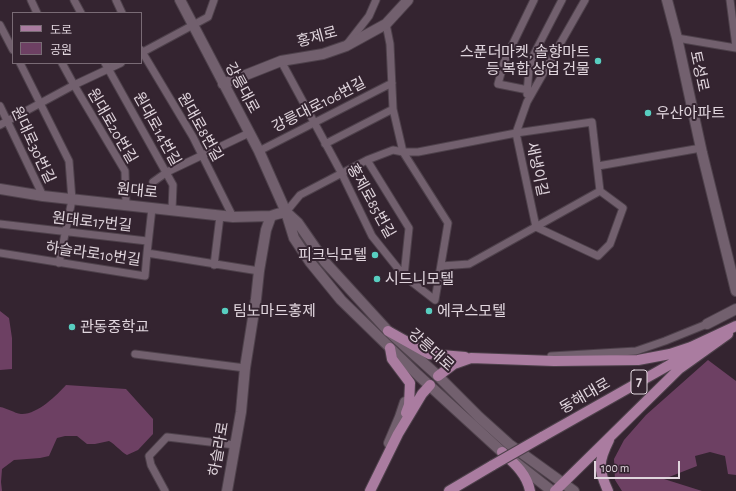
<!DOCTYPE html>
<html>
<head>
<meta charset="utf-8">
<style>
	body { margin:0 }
	#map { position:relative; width:736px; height:491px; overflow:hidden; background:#342430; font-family:"Alegreya Sans","Noto Sans KR",sans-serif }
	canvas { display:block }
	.legend { position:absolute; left:12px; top:12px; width:130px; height:52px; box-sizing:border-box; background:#342430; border:1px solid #796b75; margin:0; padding:5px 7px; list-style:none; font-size:12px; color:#e0d5dd }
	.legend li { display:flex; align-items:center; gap:8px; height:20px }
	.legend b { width:20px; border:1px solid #796b75 }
	.scale { position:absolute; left:594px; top:461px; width:86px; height:18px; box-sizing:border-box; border:2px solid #e0d5dd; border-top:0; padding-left:5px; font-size:12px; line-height:14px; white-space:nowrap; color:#e0d5dd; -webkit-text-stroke:3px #342430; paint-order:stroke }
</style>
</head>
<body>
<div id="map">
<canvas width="736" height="491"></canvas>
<ul class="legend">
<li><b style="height:5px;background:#aa7ca0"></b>도로</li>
<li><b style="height:11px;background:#6d4063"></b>공원</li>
</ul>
<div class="scale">100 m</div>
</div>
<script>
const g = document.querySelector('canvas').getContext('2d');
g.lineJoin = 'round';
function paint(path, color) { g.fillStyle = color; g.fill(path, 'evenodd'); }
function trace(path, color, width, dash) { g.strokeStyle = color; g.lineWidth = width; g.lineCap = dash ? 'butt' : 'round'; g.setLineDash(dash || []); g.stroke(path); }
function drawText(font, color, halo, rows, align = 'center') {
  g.font = font + ' "Alegreya Sans","Noto Sans KR",sans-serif'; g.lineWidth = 4; g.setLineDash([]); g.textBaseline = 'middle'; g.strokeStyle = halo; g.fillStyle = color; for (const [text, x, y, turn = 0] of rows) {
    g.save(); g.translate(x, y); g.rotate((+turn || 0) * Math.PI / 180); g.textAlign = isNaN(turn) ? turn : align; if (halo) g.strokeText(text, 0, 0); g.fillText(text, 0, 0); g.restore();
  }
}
paint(new Path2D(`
	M0 311 9 318 12 338V369L0 370Z
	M708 360 736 381V475L728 474 725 456 710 452 695 456 697 466 664 479 702 491H622L615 480 614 459 624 440 646 415Z
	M66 385 126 389 153 419V434L138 450 127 455C120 451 116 445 109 441L95 444H87L77 436H65L57 438 49 456 40 458 14 460 2 469 1 482 2 491H0V407C7 408 14 413 21 414 37 415 57 395 66 385Z`), '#6d4063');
const street = new Path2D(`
	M31 0 37 13
	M74 0 81 13
	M116 0 122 13
	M730 0 736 46
	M0 25 13 50
	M677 38 736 48
	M348 43 369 16 376 0
	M141 50 193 137 233 217
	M141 53 208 17 214 0
	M281 61 342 174 372 236 404 276 435 300 448 223 403 152 393 109 390 44 386 24
	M20 63 69 161 72 200 59 263
	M62 63 74 85 125 171 126 205
	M105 63 173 185 172 210
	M528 90 498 84 504 62 534 0
	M527 94 529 69 533 56 562 0
	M0 106 43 196
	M0 125 74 85 121 63
	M325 144 393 109
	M259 151 392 83
	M367 160 409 228 404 276
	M598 166 701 148
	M153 182 167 172 249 133
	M286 212 300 195 367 160 393 150 403 152H418L516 133 592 122 600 191
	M0 224 147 241
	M0 253 145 276 147 253 259 271
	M147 253 152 208
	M214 265 220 216
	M441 266 469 264 600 191 623 208 610 244 598 256 536 227 516 133 527 102 585 0
	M135 354 245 368
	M551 356 636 351 665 341 707 324
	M165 491 151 465 149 456 167 437 235 445`);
const secondary = new Path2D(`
	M180 0 259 151 286 212 294 238 310 262 341 300 418 375 501 451 552 491
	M667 0 677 38 702 153 736 291
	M223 84 281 61 323 54 346 46 386 24 408 0
	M0 189 43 196 233 217 271 216
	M286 212 298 223 325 262 388 331 438 376 479 417 509 444 574 491
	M707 324 736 309
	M389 443 400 417 405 402
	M227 491 241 412 245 368 256 299 259 271 266 230 271 216 277 214 286 212`);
const primary = new Path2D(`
	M388 331 429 354 465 357
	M390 348 392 359 410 383 409 405 406 413
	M438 376 454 364 471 358 554 361 638 360 670 354 691 347 736 326
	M542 437 694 351
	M502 452C514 463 527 474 530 491
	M370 491 398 434 422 394 430 385
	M449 491 493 465
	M555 491 679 369 728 334
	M608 491C598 469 598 462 609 440`);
trace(street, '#4e414b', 9);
trace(secondary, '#4e414b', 12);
trace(primary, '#4e414b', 12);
trace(street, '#72606e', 7);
trace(secondary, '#72606e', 10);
trace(primary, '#aa7ca0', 10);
const primaryBridge = new Path2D(`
	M493 465 542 437`);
trace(primaryBridge, '#4e414b', 12, []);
trace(primaryBridge, '#aa7ca0', 10);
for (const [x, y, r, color] of [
	[598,61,4,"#58cec0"],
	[648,113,4,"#58cec0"],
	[375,255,4,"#58cec0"],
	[377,279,4,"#58cec0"],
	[225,311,4,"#58cec0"],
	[429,311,4,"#58cec0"],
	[72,327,4,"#58cec0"]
]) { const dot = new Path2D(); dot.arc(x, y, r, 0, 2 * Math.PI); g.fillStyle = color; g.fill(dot); trace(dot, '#342430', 1.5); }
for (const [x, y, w] of [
	[639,382,16]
]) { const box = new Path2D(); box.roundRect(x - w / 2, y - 12, w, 24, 3); g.fillStyle = '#342430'; g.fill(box); trace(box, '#e0d5dd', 1); }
drawText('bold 14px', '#e0d5dd', null, [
	["7",639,382]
]);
drawText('15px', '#e0d5dd', '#342430', [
	["홍제로",317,37,-15],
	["토성로",699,71,78],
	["강릉대로",242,88,62],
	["강릉대로106번길",319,105,-27],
	["원대로20번길",112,126,60],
	["원대로8번길",200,127,61],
	["원대로14번길",157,129,61],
	["원대로30번길",33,145,65],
	["새냉이길",537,169,78],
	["원대로",137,191,6],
	["홍제로85번길",371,201,61],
	["원대로17번길",92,222,6],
	["하슬라로10번길",93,254,8],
	["강릉대로",431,350,42],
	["동해대로",585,396,-30],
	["하슬라로",219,449,-80]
]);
drawText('15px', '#e0d5dd', '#342430', [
	["스푼더마켓, 솔향마트",590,52,"right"],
	["등 복합 상업 건물",590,69,"right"],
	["우산아파트",656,113],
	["피크닉모텔",367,255,"right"],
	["시드니모텔",385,279],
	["팀노마드홍제",233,311],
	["에쿠스모텔",437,311],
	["관동중학교",80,327]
], 'left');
</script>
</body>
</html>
